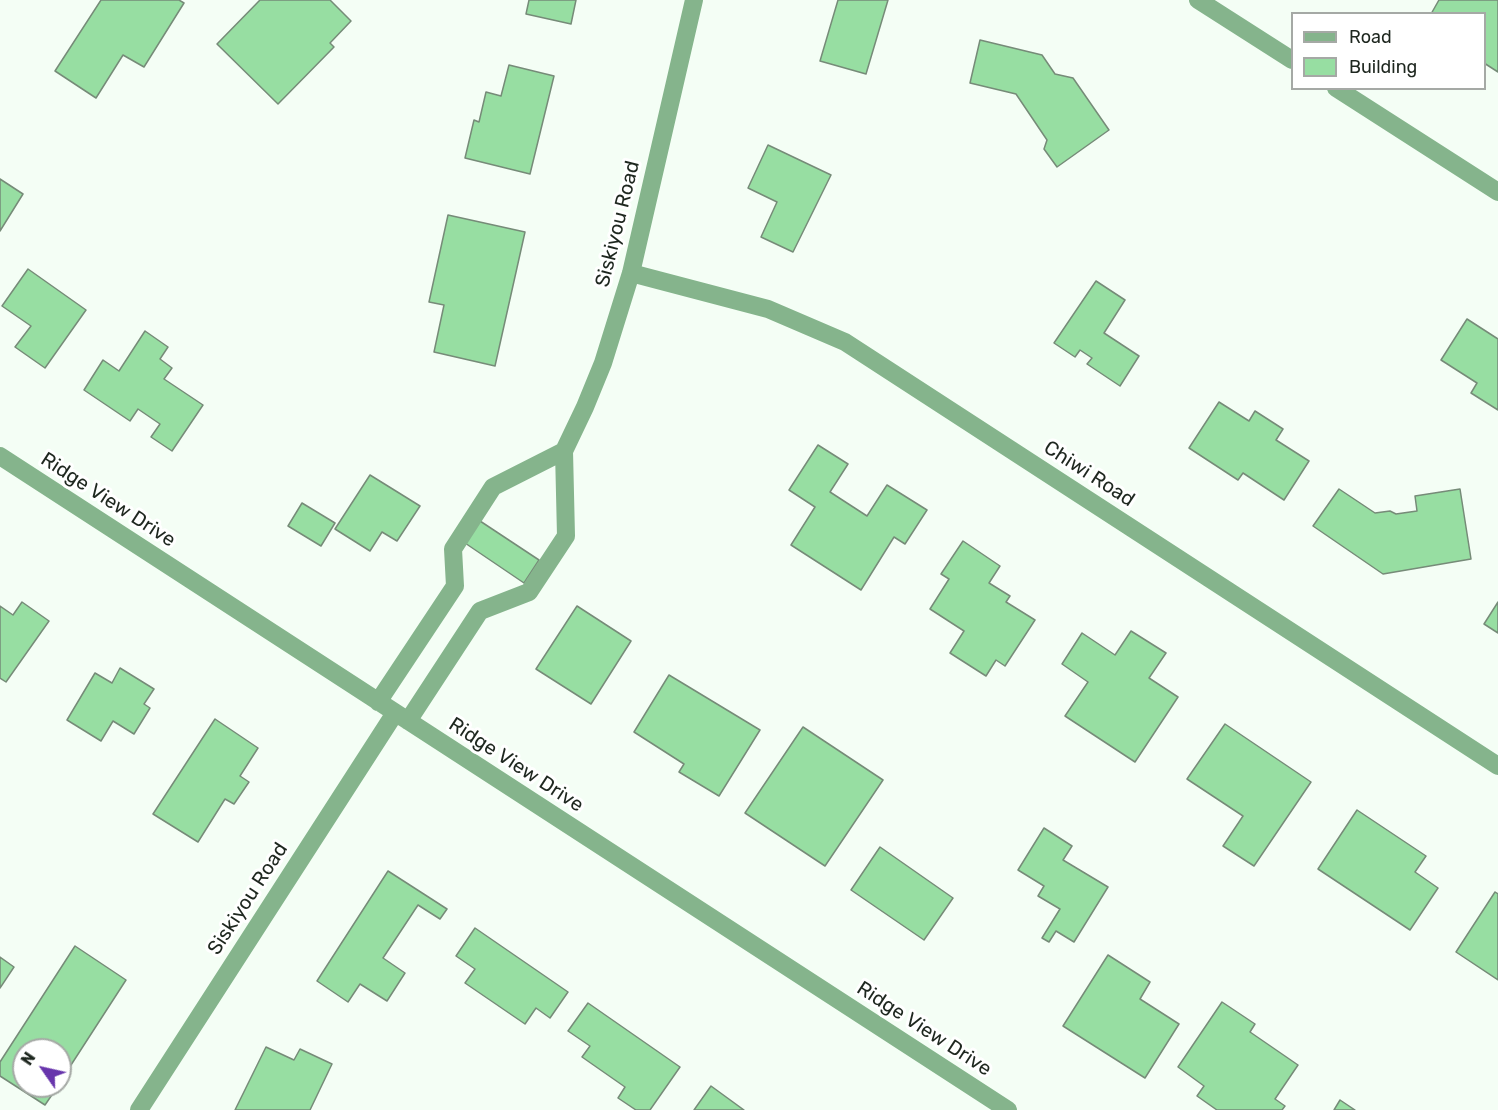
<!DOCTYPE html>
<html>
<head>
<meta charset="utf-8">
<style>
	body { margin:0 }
	#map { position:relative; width:1498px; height:1110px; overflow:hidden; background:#f4fef5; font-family:Rubik,sans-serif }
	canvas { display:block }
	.legend { position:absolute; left:1291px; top:12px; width:195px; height:78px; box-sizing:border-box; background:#fff; border:2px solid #a5a9a5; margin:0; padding:8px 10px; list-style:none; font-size:18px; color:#1e271f }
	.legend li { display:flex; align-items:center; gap:12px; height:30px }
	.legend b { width:30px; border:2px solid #a5a9a5 }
	.north { position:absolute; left:12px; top:1038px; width:60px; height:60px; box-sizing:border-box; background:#fff; border:2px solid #a5a9a5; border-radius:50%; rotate:304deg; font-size:16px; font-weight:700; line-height:24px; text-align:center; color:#1e271f }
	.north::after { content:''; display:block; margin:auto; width:21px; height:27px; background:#6835ac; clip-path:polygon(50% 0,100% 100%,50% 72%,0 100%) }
</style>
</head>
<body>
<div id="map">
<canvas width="1498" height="1110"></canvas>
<ul class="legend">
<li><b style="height:8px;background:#85b48c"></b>Road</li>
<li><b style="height:16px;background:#97dea2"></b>Building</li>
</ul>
<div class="north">N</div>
</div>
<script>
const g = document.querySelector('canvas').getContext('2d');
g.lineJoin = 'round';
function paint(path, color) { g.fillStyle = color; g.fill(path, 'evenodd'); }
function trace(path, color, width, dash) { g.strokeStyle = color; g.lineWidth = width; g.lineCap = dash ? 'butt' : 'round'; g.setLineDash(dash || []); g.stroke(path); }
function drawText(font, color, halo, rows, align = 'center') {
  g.font = font + ' Rubik,sans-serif'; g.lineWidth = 6; g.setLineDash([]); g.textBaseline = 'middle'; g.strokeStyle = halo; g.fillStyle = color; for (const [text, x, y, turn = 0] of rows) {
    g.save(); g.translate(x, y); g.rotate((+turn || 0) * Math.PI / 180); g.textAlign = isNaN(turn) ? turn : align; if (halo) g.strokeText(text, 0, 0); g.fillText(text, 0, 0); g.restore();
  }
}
const building = new Path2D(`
	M101 0H179L184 3 144 67 123 55 96 98 55 71Z
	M260 0H330L351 21 330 43 334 47 278 104 217 44Z
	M529 0H576L571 24 526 14Z
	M838 0H888L866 74 820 61Z
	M1439 0H1498V72L1484 63V14H1431Z
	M980 40 1042 55 1055 74 1073 78 1109 130 1057 167 1044 149 1047 140 1016 94 970 83Z
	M509 65 554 76 530 174 465 158 474 120 479 122 486 92 501 96Z
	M768 145 831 175 793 252 761 237 777 202 748 188Z
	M0 179 23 194 0 231Z
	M448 215 525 232 495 366 434 352 444 305 429 302Z
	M28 269 86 310 45 368 15 347 31 326 2 306Z
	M1096 281 1125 300 1104 333 1139 356 1120 386 1087 364 1092 358 1080 350 1075 357 1054 343Z
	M1467 319 1498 339V410L1471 393 1477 383 1441 360Z
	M145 331 168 347 160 359 172 368 164 379 203 405 172 451 151 437 160 424 138 409 130 421 84 390 103 360 119 371Z
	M1219 402 1249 421 1255 411 1283 429 1276 440 1309 461 1284 500 1243 473 1238 480 1189 448Z
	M818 445 848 464 830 492 867 516 887 485 927 510 905 544 894 537 861 590 791 545 815 507 789 490Z
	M370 475 420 506 397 541 382 532 370 551 335 529Z
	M1339 489 1375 513 1390 511 1396 514 1417 511 1415 496 1460 489 1471 559 1383 574 1313 526Z
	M302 503 335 523 321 546 288 526Z
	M477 519 539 560 524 583 462 541Z
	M963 541 1000 566 989 583 1010 596 1006 602 1035 620 1005 666 996 660 986 676 950 653 964 631 930 609 949 579 941 574Z
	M22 602 49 621 6 682 0 678V606L13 615Z
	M1498 602V633L1484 624Z
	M577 606 631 641 591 704 536 669Z
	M1131 631 1166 653 1149 678 1178 697 1135 762 1065 716 1088 682 1062 664 1082 633 1115 655Z
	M120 668 154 689 144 704 150 708 134 734 113 721 101 741 67 720 95 673 112 683Z
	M669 675 760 730 719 796 679 772 684 764 634 732Z
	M215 719 258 748 240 776 249 782 234 804 225 799 198 842 153 814Z
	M1225 724 1311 782 1254 866 1223 846 1243 816 1187 779Z
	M803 727 883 780 825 866 745 813Z
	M1357 810 1426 856 1415 872 1438 888 1410 930 1318 869Z
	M1044 828 1072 846 1063 860 1108 887 1074 942 1056 931 1049 942 1042 938 1060 909 1038 896 1044 886 1018 870Z
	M880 847 953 898 924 940 851 890Z
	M388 871 447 909 440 919 418 905 383 958 405 973 387 1001 360 984 348 1002 317 981Z
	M1495 892 1498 894V980L1456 952Z
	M475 928 568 992 550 1018 536 1008 525 1024 465 983 475 969 456 956Z
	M75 946 126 980 60 1082V1050H24V1086H58L45 1105 0 1076V1062Z
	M1108 955 1150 982 1140 999 1179 1024 1145 1078 1063 1026Z
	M0 957 14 967 0 988Z
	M1222 1002 1255 1024 1250 1032 1298 1065 1275 1099 1285 1106 1282 1110H1217L1197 1096 1204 1086 1178 1067Z
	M588 1003 680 1067 650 1110H636L618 1098 625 1087 582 1057 590 1046 568 1031Z
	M266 1047 294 1060 300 1049 332 1064 310 1110H235Z
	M711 1086 744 1110H694Z
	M1340 1100 1355 1110H1334Z`);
paint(building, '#97dea2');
trace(building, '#768b78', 1.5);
trace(new Path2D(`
	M1198 0 1292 60
	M1336 88 1498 192
	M631 273 768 309 845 342 1498 766
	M0 456 1008 1110
	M378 702 455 586 453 549 493 487 564 451
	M408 721 480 611 529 592 566 536 564 451 585 407 603 363 631 273 694 0
	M139 1110 395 713`), '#85b48c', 18);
drawText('20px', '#1e271f', '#fff', [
	["Siskiyou Road",618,224,-76],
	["Chiwi Road",1089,474,33],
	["Ridge View Drive",108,500,33],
	["Ridge View Drive",516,765,33],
	["Siskiyou Road",248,899,-57],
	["Ridge View Drive",924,1029,33]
]);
</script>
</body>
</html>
